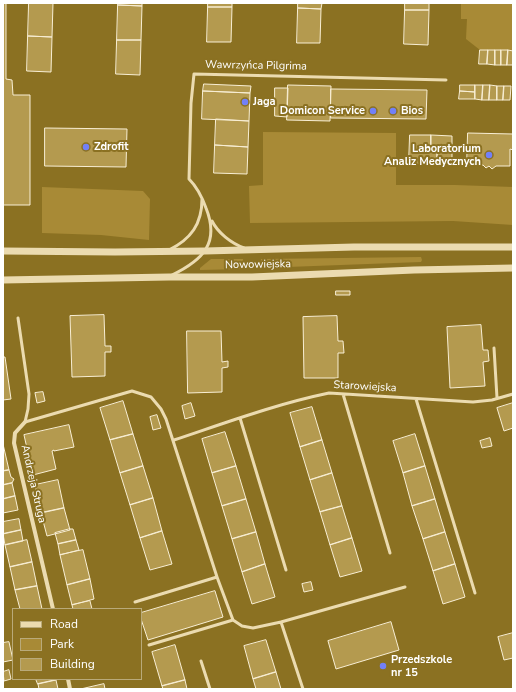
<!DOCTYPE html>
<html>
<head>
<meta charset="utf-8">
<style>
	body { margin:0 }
	#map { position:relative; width:516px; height:692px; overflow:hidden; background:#8b7122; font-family:"Nunito Sans",sans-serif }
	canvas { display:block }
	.frame { position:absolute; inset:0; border:4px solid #fff; pointer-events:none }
	.legend { position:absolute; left:12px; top:608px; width:130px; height:72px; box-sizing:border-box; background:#8b7122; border:1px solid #b9aa7a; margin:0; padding:5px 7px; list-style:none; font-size:12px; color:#fff }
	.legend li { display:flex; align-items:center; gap:8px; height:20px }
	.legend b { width:20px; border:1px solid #b9aa7a }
</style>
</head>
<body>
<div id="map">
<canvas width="516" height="692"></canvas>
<div class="frame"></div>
<ul class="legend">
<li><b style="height:5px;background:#ebdbb0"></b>Road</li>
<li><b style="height:11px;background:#a88a36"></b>Park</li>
<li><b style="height:11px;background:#b49a4f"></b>Building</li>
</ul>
</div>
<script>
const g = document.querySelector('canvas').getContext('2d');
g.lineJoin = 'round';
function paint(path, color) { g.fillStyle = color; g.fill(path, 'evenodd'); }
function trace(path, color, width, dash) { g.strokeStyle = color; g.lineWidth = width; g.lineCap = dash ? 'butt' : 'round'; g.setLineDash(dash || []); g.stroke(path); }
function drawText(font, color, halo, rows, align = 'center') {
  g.font = font + ' "Nunito Sans",sans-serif'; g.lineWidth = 4; g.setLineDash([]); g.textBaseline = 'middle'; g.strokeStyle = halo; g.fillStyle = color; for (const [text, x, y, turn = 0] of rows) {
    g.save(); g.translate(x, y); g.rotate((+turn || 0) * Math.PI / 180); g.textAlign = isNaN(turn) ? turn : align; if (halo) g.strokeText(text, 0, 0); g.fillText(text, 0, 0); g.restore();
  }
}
paint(new Path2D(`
	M461 3H513V51L480 50 466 39 467 19H461Z
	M263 132 396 133V185H455L513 187V225L453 221 250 223 249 186 263 185Z
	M42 187 143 191 150 199 149 240 101 235 42 233Z
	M421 257 422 260 421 262 261 268V259Z
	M211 259H243V269L200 270V268Z`), '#a88a36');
const building = new Path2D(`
	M3 3H6V79L12 80 13 95H30V205H3Z
	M29 3H53L52 37 28 36Z
	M118 3H142V6L118 5Z
	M208 3H232V7H208Z
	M298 3H322L321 9 298 8Z
	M405 3H429V10H405Z
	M118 5 142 6 141 40H117Z
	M208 7H232L231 42H207Z
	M298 8 321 9 320 43H297Z
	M405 10H429L428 45 404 44Z
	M28 36 52 37 51 72 27 71Z
	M117 40H141L140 75 116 74Z
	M480 50H488L487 64H479Z
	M488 50H495V65L487 64Z
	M495 50H501V65H495Z
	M501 50H508L507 65H501Z
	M508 50 513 51V65H507Z
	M204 84 251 86 250 93 203 91Z
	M288 85 331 86 330 121 287 120Z
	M460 85H475V92L460 91Z
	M475 85H483L482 100 475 99Z
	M483 85H490L489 100H482Z
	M490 85 497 86V100H489Z
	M497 86H504L503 100H497Z
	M504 86H511L510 100H503Z
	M275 88H288L287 117 275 116Z
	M331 89 427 90 426 119 331 118Z
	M203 91 250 93 249 121 202 119Z
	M460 91 475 92V99H459Z
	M216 119 249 121 248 147 215 145Z
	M45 128 127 129 126 167 45 166Z
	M468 133 513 134V150L510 149V166H496L492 169 489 166 486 168 483 165H467Z
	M410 135H431V150H437V164L409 163Z
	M431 135 452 136V164H437V150H431Z
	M215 145 248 147 247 174 214 173Z
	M336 291H350V295H336Z
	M104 315 105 346H111V352H105V376L72 377 70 316Z
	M337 316 338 341H343L344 353H338V378H304L303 317Z
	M481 325 483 350H488L489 361 483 362 485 386 450 388 447 327Z
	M187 331H221L222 362 228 361V367L222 368V392L188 393Z
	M3 357H5L11 399 3 400Z
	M43 392 45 401 37 403 35 393Z
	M123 401 133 434 110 440 100 408Z
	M191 403 195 416 185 419 182 406Z
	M513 403V428L504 431 497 408Z
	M312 407 322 440 300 447 290 413Z
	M157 415 161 428 153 430 150 417Z
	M69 425 74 447 54 451V450L52 451 56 469 33 475 24 435Z
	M225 432 236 466 212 473 202 439Z
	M133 434 143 466 120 473 110 440Z
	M415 434 425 466 403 473 393 441Z
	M490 438 492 446 482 448 480 441Z
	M322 440 332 473 310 480 300 447Z
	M3 444 9 470 3 471Z
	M143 466 153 498 130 505 120 473Z
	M236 466 246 499 222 506 212 473Z
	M425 466 435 499 412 506 403 473Z
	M9 470 11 477 14 479 12 483 3 485V471Z
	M332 473 342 506 320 512 310 480Z
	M58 480 64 508 41 513 35 485Z
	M12 483 15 496 3 499V485Z
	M15 496 18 510 3 513V499Z
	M153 498 162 531 140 538 130 505Z
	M246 499 256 532 232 539 222 506Z
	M435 499 445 532 423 539 412 506Z
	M342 506 352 538 330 545 320 512Z
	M64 508 70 530 47 536 41 513Z
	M19 519 21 530 3 534V522Z
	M69 529H73L76 540 58 544 55 533Z
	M21 530 23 541 5 545 3 534Z
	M162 531 172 564 150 570 140 538Z
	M256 532 265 564 242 572 232 539Z
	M445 532 455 564 433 571 423 539Z
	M352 538 362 571 340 577 330 545Z
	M27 540 32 562 10 567 5 545Z
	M76 540 79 550 60 555 58 544Z
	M83 550 90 579 67 585 60 555Z
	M32 562 37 586 15 590 10 567Z
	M265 564 275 597 252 604 242 572Z
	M455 564 465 597 443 604 433 571Z
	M90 579 94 599 72 605 67 585Z
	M311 582 313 590 304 592 302 584Z
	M37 586 42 609H20L15 590Z
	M215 591 223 617 148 640 141 619V613Z
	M90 601 92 609H73L72 605Z
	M391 622 399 650 336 669 328 641Z
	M513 633V658L504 660 498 637Z
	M266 640 276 672 253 679 244 646Z
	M9 642 13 660 3 662V643Z
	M175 645 185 680 162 686 152 652Z
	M9 670 11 679 4 681 3 672Z
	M276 672 281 689H256L253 679Z
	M36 679H56V680L38 684Z
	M56 680 58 689H39L38 684Z
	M185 680 187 689H163L162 686Z
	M104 684 105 689H81Z`);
paint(building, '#b49a4f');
trace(building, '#f8eed4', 1);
trace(new Path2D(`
	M212 221C218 233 231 243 244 248
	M169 250C191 239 202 224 202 199
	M172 275C203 260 220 243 206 208 202 197 198 188 189 179L191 103 194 74 446 80
	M18 318 29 394 28 409 25 422 132 391 151 397 161 409 166 419 217 577 233 620 242 626 253 628 281 622 405 587
	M494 348 497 398
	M343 394 390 553
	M416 399 475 593
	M240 418 286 570
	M174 440C225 423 276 404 329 393L473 402 492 400 513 394
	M135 602 217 577
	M281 622 303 689
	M149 645 233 620
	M201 661 210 689`), '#ebdbb0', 3);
trace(new Path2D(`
	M25 422 15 433 14 443 53 609
	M68 679 70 689`), '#ebdbb0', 4);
trace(new Path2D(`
	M3 251 115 252 205 251 354 247H513
	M3 280 169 277H252L414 270 513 268`), '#ebdbb0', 7);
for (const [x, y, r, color] of [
	[245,102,4,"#7280f7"],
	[373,111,4,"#7280f7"],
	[393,111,4,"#7280f7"],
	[86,147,4,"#7280f7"],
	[489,155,4,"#7280f7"],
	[383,666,4,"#7280f7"]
]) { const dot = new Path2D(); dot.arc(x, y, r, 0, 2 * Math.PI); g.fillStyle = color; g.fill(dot); trace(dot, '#8b7122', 1.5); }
drawText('11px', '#fff', '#8b7122', [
	["Wawrzyńca Pilgrima",256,66,1],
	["Nowowiejska",258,265,-1],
	["Starowiejska",365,387,3],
	["Andrzeja Struga",33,484,77]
]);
drawText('bold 11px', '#fff', '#8b7122', [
	["Jaga",253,102],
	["Domicon Service",365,111,"right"],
	["Bios",401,111],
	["Zdrofit",94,147],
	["Laboratorium",481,149,"right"],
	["Analiz Medycznych",481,162,"right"],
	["Przedszkole",391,660],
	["nr 15",391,673]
], 'left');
</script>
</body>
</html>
